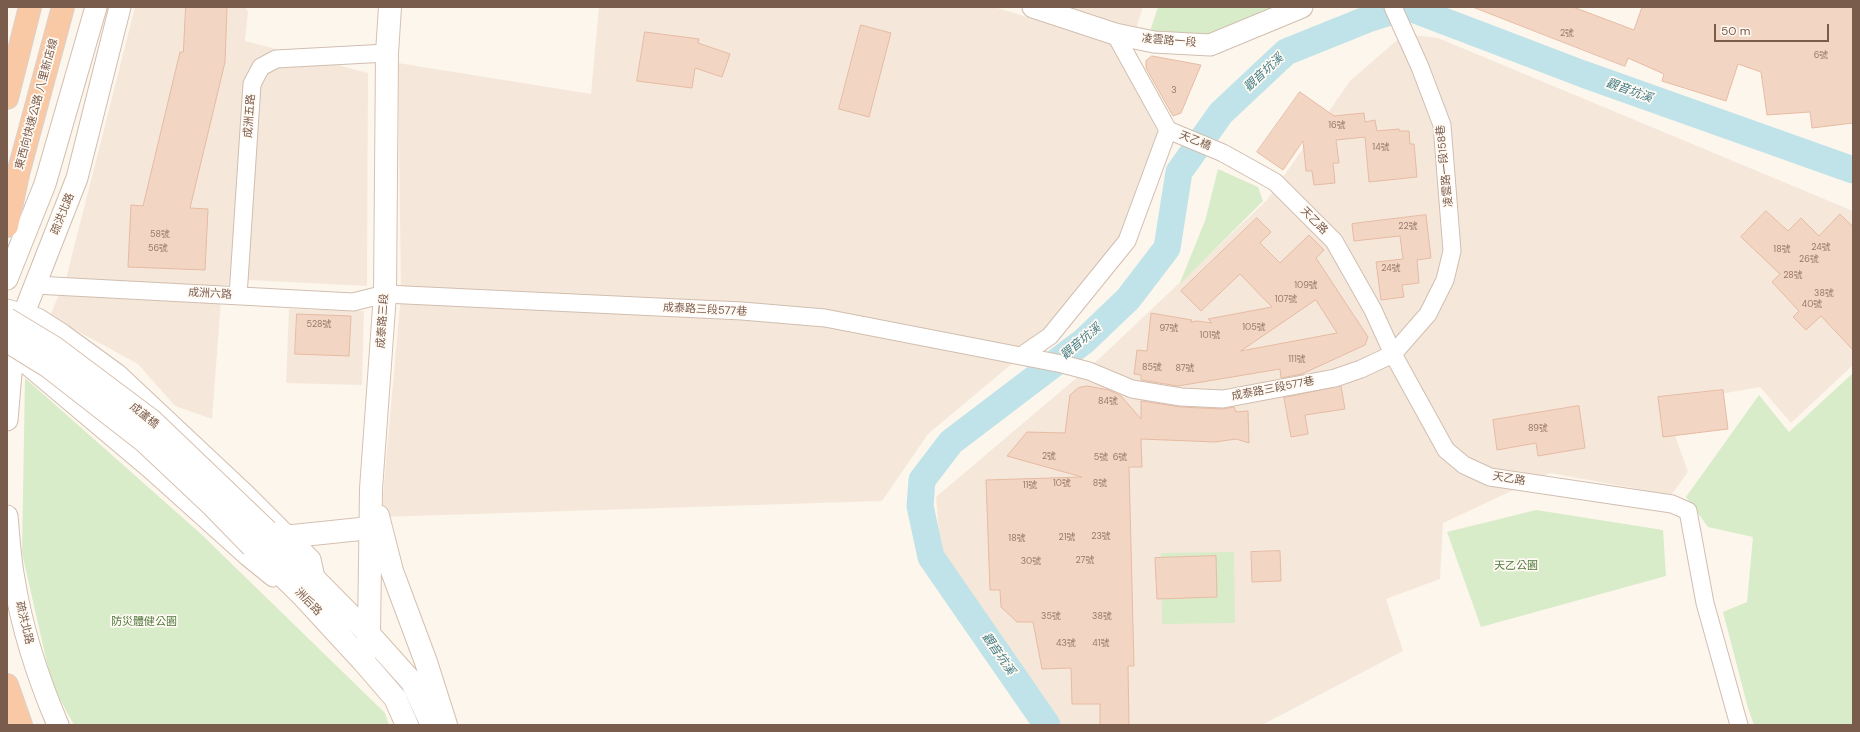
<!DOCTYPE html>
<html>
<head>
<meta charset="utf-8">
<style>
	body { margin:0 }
	#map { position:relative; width:1860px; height:732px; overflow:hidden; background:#fdf6ec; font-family:"DM Sans",sans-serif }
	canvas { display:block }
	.frame { position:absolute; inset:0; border:8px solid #7a5c4d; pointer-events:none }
	.scale { position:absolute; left:1714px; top:24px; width:115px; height:18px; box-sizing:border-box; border:2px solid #7a5c4d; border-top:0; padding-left:5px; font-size:12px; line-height:14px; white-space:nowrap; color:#7a5c4d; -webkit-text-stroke:3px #fffaf3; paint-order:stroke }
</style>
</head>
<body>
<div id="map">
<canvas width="1860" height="732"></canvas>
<div class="frame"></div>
<div class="scale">50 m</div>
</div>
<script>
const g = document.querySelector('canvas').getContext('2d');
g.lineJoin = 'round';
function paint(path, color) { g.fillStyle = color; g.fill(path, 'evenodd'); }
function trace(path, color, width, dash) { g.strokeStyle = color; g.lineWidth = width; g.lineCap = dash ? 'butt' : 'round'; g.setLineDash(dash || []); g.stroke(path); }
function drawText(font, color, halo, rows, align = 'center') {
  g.font = font + ' "DM Sans","Noto Sans TC",sans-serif'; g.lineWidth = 3.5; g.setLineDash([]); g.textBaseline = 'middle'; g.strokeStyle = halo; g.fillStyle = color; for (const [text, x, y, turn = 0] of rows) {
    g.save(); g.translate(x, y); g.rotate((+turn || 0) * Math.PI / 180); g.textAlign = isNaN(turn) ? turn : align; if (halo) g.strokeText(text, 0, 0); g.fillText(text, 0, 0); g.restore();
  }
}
paint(new Path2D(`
	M135 7H245L248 12 245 41 368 73 367 286 229 279V285H222L212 419 175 406 138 364 50 316 67 275Z
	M599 7H994L1110 42 1160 136 1127 241 1021 356 928 434 882 501 381 517 401 294 398 63 591 94Z
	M1061 7H1143L1135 32Z
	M1404 34 1438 38 1853 211V365L1791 423 1760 387 1664 404 1688 472 1671 495 1550 473 1443 523 1440 579 1386 599 1403 651 1262 725H1059L941 554 936 497 1100 358 1267 200 1350 81Z
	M289 309 364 311 362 385 286 383Z`), '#f5e8da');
paint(new Path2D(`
	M1158 7H1274L1221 35 1150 31Z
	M1218 169 1258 187 1263 201 1179 285 1205 221Z
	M1853 373V725H1754L1748 708 1723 612 1747 602 1753 537 1708 527 1686 497 1759 395 1789 432Z
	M25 378 201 534 385 713 389 725H74L52 685 22 553Z
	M1536 510 1663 530 1666 576 1481 627 1447 532Z
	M1234 552 1235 623 1162 624 1161 553Z`), '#d8ecc9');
const water = new Path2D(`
	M1027 686 1050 725H1039L1021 697Z`);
paint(water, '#bfe3e8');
trace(water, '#a5d3da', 1);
trace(new Path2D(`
	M1407 7 1583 74 1853 170
	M1047 725 931 557 920 506 922 480 951 442 1084 341 1128 299 1167 248 1179 172 1221 113 1286 52 1368 19 1406 7`), '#bfe3e8', 27);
const building = new Path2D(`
	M186 7H227L225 62 190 208 208 209 205 270 128 267 131 205 143 206 180 52H183Z
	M1473 7H1573L1634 30 1642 7H1853V123L1812 128 1810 112 1767 115 1761 72 1738 64 1726 101 1662 81 1664 74 1628 58 1625 66Z
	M861 25 891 33 869 117 839 109Z
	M645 32 699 39 698 43 730 54 722 77 695 68 692 88 637 81Z
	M1152 56 1201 65 1181 113 1173 116 1146 68V61Z
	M1300 92 1334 116 1364 113 1365 122 1375 120 1377 131 1399 129V131H1409L1410 144H1414L1417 177 1369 182 1365 137 1336 140 1339 163H1333L1335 183 1314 185 1312 171H1306L1303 141 1283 170 1257 152Z
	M1766 211 1788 231 1801 218 1819 236 1840 214 1853 227V350L1821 316 1806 330 1793 317 1799 311 1772 282 1780 274 1741 237Z
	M1426 215 1431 258 1417 260 1419 283 1402 285 1404 297 1381 300 1376 262 1403 259 1400 236 1354 241 1352 224Z
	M1257 218 1271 232 1260 243 1280 263 1309 235 1324 250 1316 258 1368 337 1365 345 1302 374 1281 378 1280 369 1178 386 1141 380V375L1134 374 1137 350 1147 351 1151 313 1192 320 1190 322 1197 321 1212 323 1208 319 1272 307 1240 274 1201 311 1181 291ZM1316 300 1337 333 1241 351Z
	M297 314 351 316 349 356 295 354Z
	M1087 386 1109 390 1121 396 1141 419V401L1181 407 1223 409 1234 407 1236 412 1248 411 1249 443 1236 439 1215 442 1141 439 1142 467H1129L1134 666H1128L1129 725H1100V704H1072L1071 668 1042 669 1033 622H1017L1001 607 1000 590H990L986 480 1082 477 1007 456 1027 432 1065 433 1070 395 1078 388Z
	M1341 386 1345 409 1305 415 1308 434 1291 437 1284 398Z
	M1723 390 1728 429 1663 437 1658 397Z
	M1579 406 1585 448 1538 456 1536 443 1497 450 1493 420Z
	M1280 551 1281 581 1252 582 1251 552Z
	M1216 556 1217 597 1157 599 1155 558Z`);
paint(building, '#f3d5c3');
trace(building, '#e6bba3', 1);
const minor = new Path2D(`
	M1115 34 1168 130
	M1168 130 1223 153 1275 182 1334 241 1373 310 1393 354 1446 450 1464 465 1490 477 1672 504 1688 511 1705 603 1739 725
	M35 285 353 302 385 294 742 311 825 318 1062 364 1089 371 1132 389 1181 397 1223 399 1335 378 1361 369 1393 354 1428 314 1445 280 1452 251 1442 125 1420 67 1393 7
	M238 296 252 84 261 67 276 59 387 53
	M7 308 38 317 63 333 118 373 247 494 312 559 317 582
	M9 353 15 356 149 469 247 557 273 578
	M1021 356 1050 336 1127 241 1168 130`);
const tertiary = new Path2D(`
	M1033 7 1115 34 1154 42 1210 45 1302 7
	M7 279 45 184 96 7
	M7 420 11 373 24 313 77 178 120 7
	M7 516C9 537 10 559 14 579 22 630 38 678 58 725`);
const secondary = new Path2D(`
	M378 516 392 571 426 662 446 725
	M267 531 369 634 412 682 432 725
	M274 538 370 528
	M252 546 304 597 363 661 395 698 407 725
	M363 661 369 634 371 489 385 294 387 53 390 7`);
const trunk = new Path2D(`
	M7 98 30 7
	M7 226 19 170 63 7
	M7 685 21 725`);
trace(minor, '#d1beb0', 19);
trace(tertiary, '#d1beb0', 23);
trace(secondary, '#d6c0b0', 24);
trace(trunk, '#dad1cd', 24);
trace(minor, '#fff', 17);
trace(tertiary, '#fff', 21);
trace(secondary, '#fff', 22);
trace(trunk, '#f9c8a4', 22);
const secondaryBridge = new Path2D(`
	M7 319 55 348 151 420 267 531
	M7 341 49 367 144 441 213 506 252 546`);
trace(secondaryBridge, '#d6c0b0', 24, []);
trace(secondaryBridge, '#fff', 22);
drawText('9px', '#987a6a', null, [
	["2號",1567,34],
	["6號",1821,56],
	["3",1174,91],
	["16號",1337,126],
	["14號",1381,148],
	["22號",1408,227],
	["58號",160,235],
	["24號",1821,248],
	["56號",158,249],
	["18號",1782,250],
	["26號",1809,260],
	["24號",1391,269],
	["28號",1793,276],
	["109號",1306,286],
	["38號",1824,294],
	["107號",1286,300],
	["40號",1812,305],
	["528號",319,325],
	["105號",1254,328],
	["97號",1169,329],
	["101號",1210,336],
	["111號",1297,360],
	["85號",1152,368],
	["87號",1185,369],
	["84號",1108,402],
	["89號",1538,429],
	["2號",1049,457],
	["5號",1101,458],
	["6號",1120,458],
	["10號",1062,484],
	["8號",1100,484],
	["11號",1030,486],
	["23號",1101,537],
	["21號",1067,538],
	["18號",1017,539],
	["27號",1085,561],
	["30號",1031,562],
	["35號",1051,617],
	["38號",1102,617],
	["43號",1066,644],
	["41號",1101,644]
]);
drawText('11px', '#7a5c4d', '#fffaf3', [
	["凌雲路一段",1169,41,5],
	["東西向快速公路 八里新店線",37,104,-75],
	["成洲五路",250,116,-86],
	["天乙橋",1195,141,22],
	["凌雲路一段158巷",1445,166,-96],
	["疏洪北路",63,214,-68],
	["天乙路",1314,221,45],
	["成洲六路",210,294,3],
	["成泰路三段577巷",705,310,3],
	["成泰路三段",383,321,-86],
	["成泰路三段577巷",1273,389,-11],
	["成蘆橋",144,416,39],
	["天乙路",1509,479,9],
	["洲后路",308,602,46],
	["疏洪北路",24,623,76]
]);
drawText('11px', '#537a41', '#fffaf3', [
	["天乙公園",1516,566],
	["防災體健公園",144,622]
]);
drawText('italic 12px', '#437c86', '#fffaf3', [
	["觀音坑溪",1264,73,-43],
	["觀音坑溪",1629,91,20],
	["觀音坑溪",1081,342,-40],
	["觀音坑溪",998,654,55]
]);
</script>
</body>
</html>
